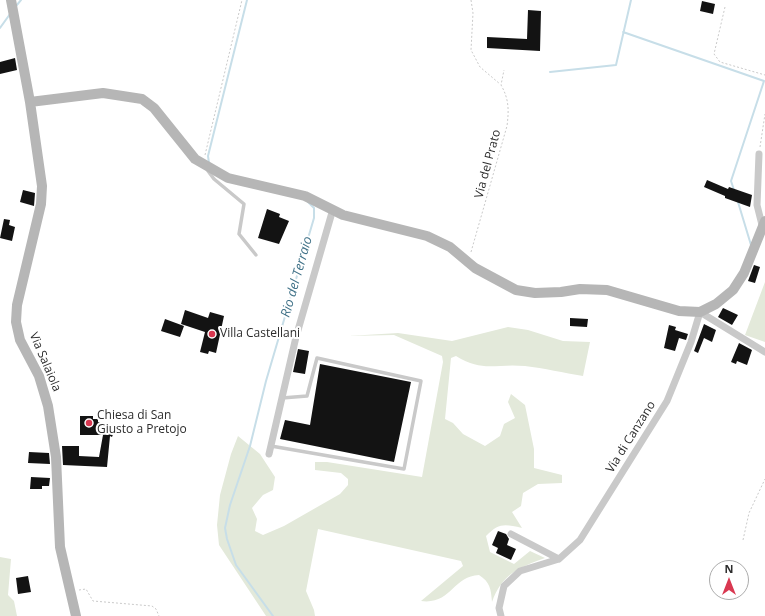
<!DOCTYPE html>
<html>
<head>
<meta charset="utf-8">
<style>
	body { margin:0 }
	#map { position:relative; width:765px; height:616px; overflow:hidden; background:#fff; font-family:"Open Sans",sans-serif }
	canvas { display:block }
	.north { position:absolute; left:709px; top:560px; width:40px; height:40px; box-sizing:border-box; background:#fff; border:1px solid #ababab; border-radius:50%; rotate:0deg; font-size:11px; font-weight:700; line-height:16px; text-align:center; color:#2c2c2c }
	.north::after { content:''; display:block; margin:auto; width:14px; height:18px; background:#d93851; clip-path:polygon(50% 0,100% 100%,50% 72%,0 100%) }
</style>
</head>
<body>
<div id="map">
<canvas width="765" height="616"></canvas>
<div class="north">N</div>
</div>
<script>
const g = document.querySelector('canvas').getContext('2d');
g.lineJoin = 'round';
function paint(path, color) { g.fillStyle = color; g.fill(path, 'evenodd'); }
function trace(path, color, width, dash) { g.strokeStyle = color; g.lineWidth = width; g.lineCap = dash ? 'butt' : 'round'; g.setLineDash(dash || []); g.stroke(path); }
function drawText(font, color, halo, rows, align = 'center') {
  g.font = font + ' "Open Sans",sans-serif'; g.lineWidth = 4; g.setLineDash([]); g.textBaseline = 'middle'; g.strokeStyle = halo; g.fillStyle = color; for (const [text, x, y, turn = 0] of rows) {
    g.save(); g.translate(x, y); g.rotate((+turn || 0) * Math.PI / 180); g.textAlign = isNaN(turn) ? turn : align; if (halo) g.strokeText(text, 0, 0); g.fillText(text, 0, 0); g.restore();
  }
}
paint(new Path2D(`
	M765 282V342L745 335Z
	M508 327 528 330 563 341 590 342 583 376C564 373 544 368 525 366 495 363 484 373 456 356L451 358 445 419 453 423 463 434 485 446 500 436 504 424 515 418 508 402 511 394 525 405 534 449V468L562 475V483L538 484 523 493 521 506 512 512 522 528C504 524 499 523 486 536L490 552 514 564 530 551 545 558C518 568 502 574 492 602 491 589 490 582 479 575 453 576 451 605 421 601L463 566 461 561 318 529 306 591 314 610 315 616H266L219 545 217 525 220 495 231 454 238 436 260 454 275 477 273 490 263 495 252 508 257 519 255 531 263 535 284 526 340 494 348 485V479L341 473 315 470V462H327L422 477 443 362 442 356 394 335 348 336 398 333 452 341Z
	M0 557 11 559 8 595 14 601 17 616H0Z`), '#e3e9da');
trace(new Path2D(`
	M16 6 21 0
	M0 28 10 14
	M623 32 764 81 731 181 734 190
	M550 72 616 65 631 0
	M209 163 208 156 247 0
	M738 202 751 245
	M273 616 236 565 227 539 225 528 230 505 250 446 266 381 314 218V208L308 202`), '#c7dee8', 2);
paint(new Path2D(`
	M702 1 715 4 713 14 700 11Z
	M528 10 541 11 540 51 487 48V37L527 39Z
	M15 58 17 70 0 74V62Z
	M707 180 728 189 729 187 752 195 750 207 725 198V196L704 187Z
	M23 190 35 193 34 206 20 202Z
	M267 209 280 214 279 217 289 221 279 244 258 238Z
	M4 219 10 220 9 225 15 227 12 241 0 238Z
	M754 265 760 267 755 283 748 281Z
	M723 308 738 315 732 325 718 317Z
	M185 310 208 318 210 312 224 316 216 353 209 351 208 354 200 352 205 332 181 324Z
	M570 318 588 319 587 327 570 326Z
	M165 319 184 326 180 337 161 331Z
	M704 324 716 330 712 342 704 338 698 353 694 351Z
	M669 325 676 327 675 330 688 334 686 340 679 338 675 351 664 348Z
	M739 343 752 350 747 365 737 361 736 364 731 362Z
	M298 349 309 351 305 374 293 372Z
	M320 364 411 382 394 462 280 439 285 420 310 425Z
	M80 416H93V419H98V422L115 429 112 437 110 436 107 467 63 465 62 446H79V456L99 457 103 435H80Z
	M29 452 49 453 50 464 28 463Z
	M31 477 50 478 49 486H42V489H30Z
	M498 531 506 534 509 539 507 545 516 549 511 560 496 553 498 548 492 545Z
	M28 576 31 592 18 594 16 578Z`), '#131313');
trace(new Path2D(`
	M471 0 473 13 471 50 480 67 500 84
	M725 7 714 54 720 62 765 75
	M760 147 765 114
	M205 155 242 0
	M471 252 507 126C509 110 509 99 501 85L504 70
	M743 540 749 513 765 479
	M79 590 86 589 93 601 152 606 156 609 159 616`), '#c9c9c9', 1, [2, 2]);
trace(new Path2D(`
	M208 171 214 179 244 204 239 234 256 255
	M271 446 404 469 421 381 317 358 307 396 282 398`), '#c9c9c9', 3.5);
trace(new Path2D(`
	M759 154 757 205 762 225
	M269 454 296 337 333 209
	M511 534 559 559
	M501 616 499 608 504 586 520 571 559 559 580 540 667 401 691 342 700 312 765 352`), '#c9c9c9', 7);
trace(new Path2D(`
	M11 0 30 102 42 186 41 204 17 305 16 322 20 340 39 376 48 406 56 457 60 547 76 616
	M30 102 103 93 142 99 154 108 195 159 228 178 305 196 343 215 427 236 450 247 475 268 516 290 535 293 561 292 580 289 607 290 679 311 700 312 716 304 733 290 744 273 765 221`), '#b6b6b6', 10);
for (const [x, y, r, color] of [
	[212,334,4,"#d93851"],
	[89,423,4,"#d93851"]
]) { const dot = new Path2D(); dot.arc(x, y, r, 0, 2 * Math.PI); g.fillStyle = color; g.fill(dot); trace(dot, '#fff', 1.5); }
drawText('12px', '#2c2c2c', '#fff', [
	["Via del Prato",488,164,-75],
	["Via Salaiola",45,362,67],
	["Via di Canzano",631,437,-58]
]);
drawText('12px', '#2c2c2c', '#fff', [
	["Villa Castellani",220,334],
	["Chiesa di San",97,416],
	["Giusto a Pretojo",97,430]
], 'left');
drawText('italic 13px', '#407288', '#fff', [
	["Rio del Terraio",297,277,-74]
]);
</script>
</body>
</html>
